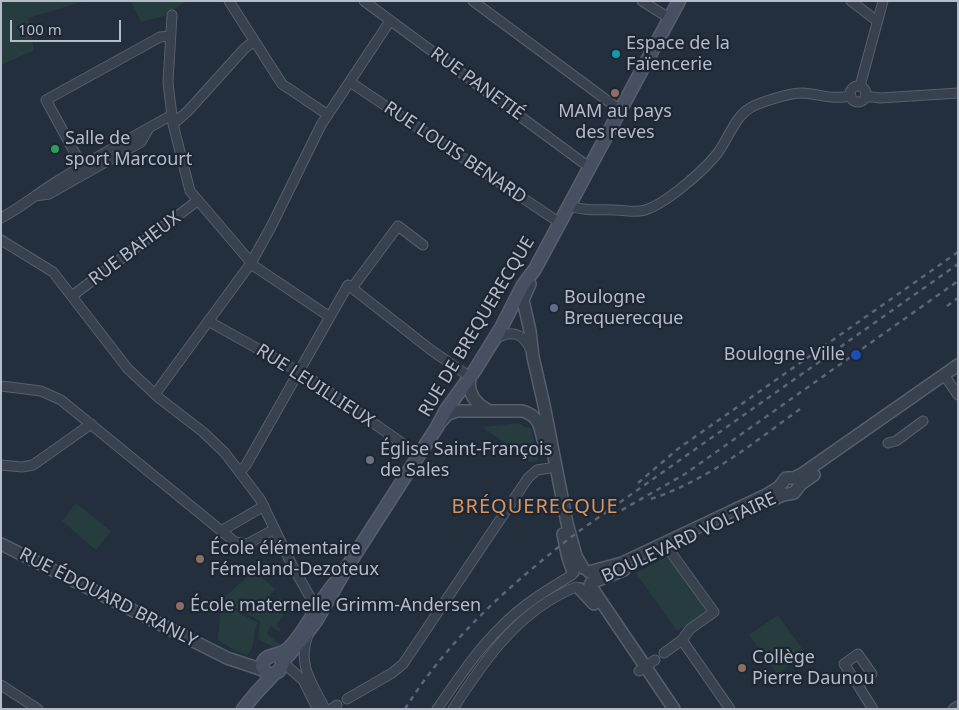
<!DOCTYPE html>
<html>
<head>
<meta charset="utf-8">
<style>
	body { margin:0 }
	#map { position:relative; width:959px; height:710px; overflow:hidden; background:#242f3e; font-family:"Noto Sans",sans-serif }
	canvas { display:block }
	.frame { position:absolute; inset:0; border:2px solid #b4bcc9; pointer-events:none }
	.scale { position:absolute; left:10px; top:20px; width:111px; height:22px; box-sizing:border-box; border:2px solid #b4bcc9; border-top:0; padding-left:6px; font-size:15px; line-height:18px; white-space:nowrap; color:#b4bcc9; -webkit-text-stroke:4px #1d2633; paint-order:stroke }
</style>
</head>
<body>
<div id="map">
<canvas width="959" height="710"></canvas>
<div class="frame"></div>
<div class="scale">100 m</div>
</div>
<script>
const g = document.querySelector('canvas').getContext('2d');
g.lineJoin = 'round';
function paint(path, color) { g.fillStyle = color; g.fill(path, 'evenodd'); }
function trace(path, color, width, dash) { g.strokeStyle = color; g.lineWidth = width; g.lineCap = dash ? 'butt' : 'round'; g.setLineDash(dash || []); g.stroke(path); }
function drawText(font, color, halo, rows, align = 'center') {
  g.font = font + ' "Noto Sans",sans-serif'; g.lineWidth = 4.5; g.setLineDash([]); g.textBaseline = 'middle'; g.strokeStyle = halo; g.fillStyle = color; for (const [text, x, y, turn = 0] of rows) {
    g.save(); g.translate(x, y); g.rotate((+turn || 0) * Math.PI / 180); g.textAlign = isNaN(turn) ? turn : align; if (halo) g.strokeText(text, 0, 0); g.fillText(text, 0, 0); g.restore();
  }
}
paint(new Path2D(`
	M1 1H85L28 18 34 50 1 65Z
	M131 1H187L164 16 141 22Z
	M519 423 525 427 531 428 538 458 537 461C529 463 527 462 523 455L482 427Z
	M76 503 111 531 96 550 62 521Z
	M670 555 709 611 677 631 636 573Z
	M254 571 275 589 265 602 271 607 279 597 284 601 277 610 284 615 276 625 281 629 280 631 276 630 271 625 267 634 281 645 275 648 258 639 260 621 221 600Z
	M221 603 257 622 252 648 248 655 236 651 218 640Z
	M778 615 806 654 777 674 749 635Z`), '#263c3f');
const minor = new Path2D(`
	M229 1 282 84 328 115
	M364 1 582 162 591 166
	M473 1 620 110
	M642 1 669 18
	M851 1 877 21
	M172 15 168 83 173 124 190 191 254 266 330 317
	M350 82 560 223
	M860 86 883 1
	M850 94a8 8 0 1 1 16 0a8 8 0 1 1-16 0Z
	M865 96 880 98 958 93
	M173 124 188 111 244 49 254 41
	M82 166 46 100 160 37 170 36
	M35 196 49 194 141 142 149 128
	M570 205C582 212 601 209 615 210 625 210 636 213 645 210 666 204 707 168 719 151 728 138 736 116 750 108 760 102 790 93 802 93 821 94 830 100 851 96
	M1 218C22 207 39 192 59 180 96 157 134 136 172 115
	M1 240 53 272 128 369 159 398 203 432 225 453 260 499 292 565 319 613
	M352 288 431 350 470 377
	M352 288 398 226 423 245
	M72 296 197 201
	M208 321 305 375 419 455
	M495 339C510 330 523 332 530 349
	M944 375 958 395
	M1 386 41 391 61 400 235 542 247 544 275 529
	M155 394 251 263 272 225 321 125 390 21
	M888 443 896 441 923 421
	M1 465 22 467 33 465 91 424
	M240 472 246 465 348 285 352 288
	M221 531 264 506
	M308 635C297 666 312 682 325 709
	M682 640 730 709
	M664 653 682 640 690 629 714 612 672 554 666 543
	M280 660 303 680 316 706
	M639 671 655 660
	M859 684 872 674 858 654 844 664C855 679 863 694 873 709
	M1 685 38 709
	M347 699 392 673 403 664 528 478 537 470 556 467
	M331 709 337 705
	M437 709C457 681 476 651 501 627 522 605 547 590 572 575
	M453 709C485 659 519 610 576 587
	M953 709 958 706`);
const tertiary = new Path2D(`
	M530 284 523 300 530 331 533 357 544 405 567 523 576 556 583 568
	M470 377C467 392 475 404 488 410
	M441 422 448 414 457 411H522C538 415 540 425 543 440
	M767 502 783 495 794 493 801 484 814 475
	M563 534 568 558 573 572
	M1 544 227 658 263 670
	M589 572 622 563 768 494 779 487 786 478H794L802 474 958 365
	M591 583 624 570
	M590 585 674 709
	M580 589 594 604`);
const secondary = new Path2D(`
	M347 567C338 579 329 590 321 602 311 617 302 635 289 648 279 658 264 652 262 666L266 673 272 675 279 671 285 659 304 637 316 621 347 567 437 427 446 410 475 370 501 328 523 285 535 269 679 1
	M243 709 256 693 274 674`);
trace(minor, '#565f6c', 11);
trace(tertiary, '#565f6c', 14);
trace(secondary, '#565f6c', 15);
trace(minor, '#38414e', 9);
trace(tertiary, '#38414e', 11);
trace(secondary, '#465061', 12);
trace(new Path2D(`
	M947 306 958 298
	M638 483 679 448 958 252
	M651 499C708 480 752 444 800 409
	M613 515 685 474 958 281
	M405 709C449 638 510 585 575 534L958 264`), '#5a6575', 2.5, [5, 5]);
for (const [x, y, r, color] of [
	[616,54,5,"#0f9aa8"],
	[615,93,5,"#8d6e63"],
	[55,149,5,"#2e9e5b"],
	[554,308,5,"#5c6f8a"],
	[856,355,6,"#1a4fb4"],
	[370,460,5,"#6b7280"],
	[200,559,5,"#8d6e63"],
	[180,606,5,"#8d6e63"],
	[742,668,5,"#8d6e63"]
]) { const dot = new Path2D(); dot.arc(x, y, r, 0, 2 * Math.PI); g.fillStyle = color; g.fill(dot); trace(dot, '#1d2633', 2); }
drawText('18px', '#b4bcc9', '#1d2633', [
	["Espace de la",626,44],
	["Faïencerie",626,65],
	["MAM au pays",615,112,"center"],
	["des reves",615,133,"center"],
	["Salle de",65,139],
	["sport Marcourt",65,160],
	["Boulogne",564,298],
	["Brequerecque",564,319],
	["Boulogne Ville",845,355,"right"],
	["Église Saint-François",380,450],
	["de Sales",380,471],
	["École élémentaire",210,549],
	["Fémeland-Dezoteux",210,570],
	["École maternelle Grimm-Andersen",190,606],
	["Collège",752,658],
	["Pierre Daunou",752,679]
], 'left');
drawText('18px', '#b4bcc9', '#1d2633', [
	["RUE PANETIÉ",477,84,36],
	["RUE LOUIS BENARD",455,153,34],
	["RUE BAHEUX",135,249,-37],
	["RUE DE BREQUERECQUE",477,327,-59],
	["RUE LEUILLIEUX",315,386,33],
	["BOULEVARD VOLTAIRE",689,538,-25],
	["RUE ÉDOUARD BRANLY",108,598,27]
]);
g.letterSpacing = '1px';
drawText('20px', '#d59563', '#1d2633', [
	["BRÉQUERECQUE",535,507]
]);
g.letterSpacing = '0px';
</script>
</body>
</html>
